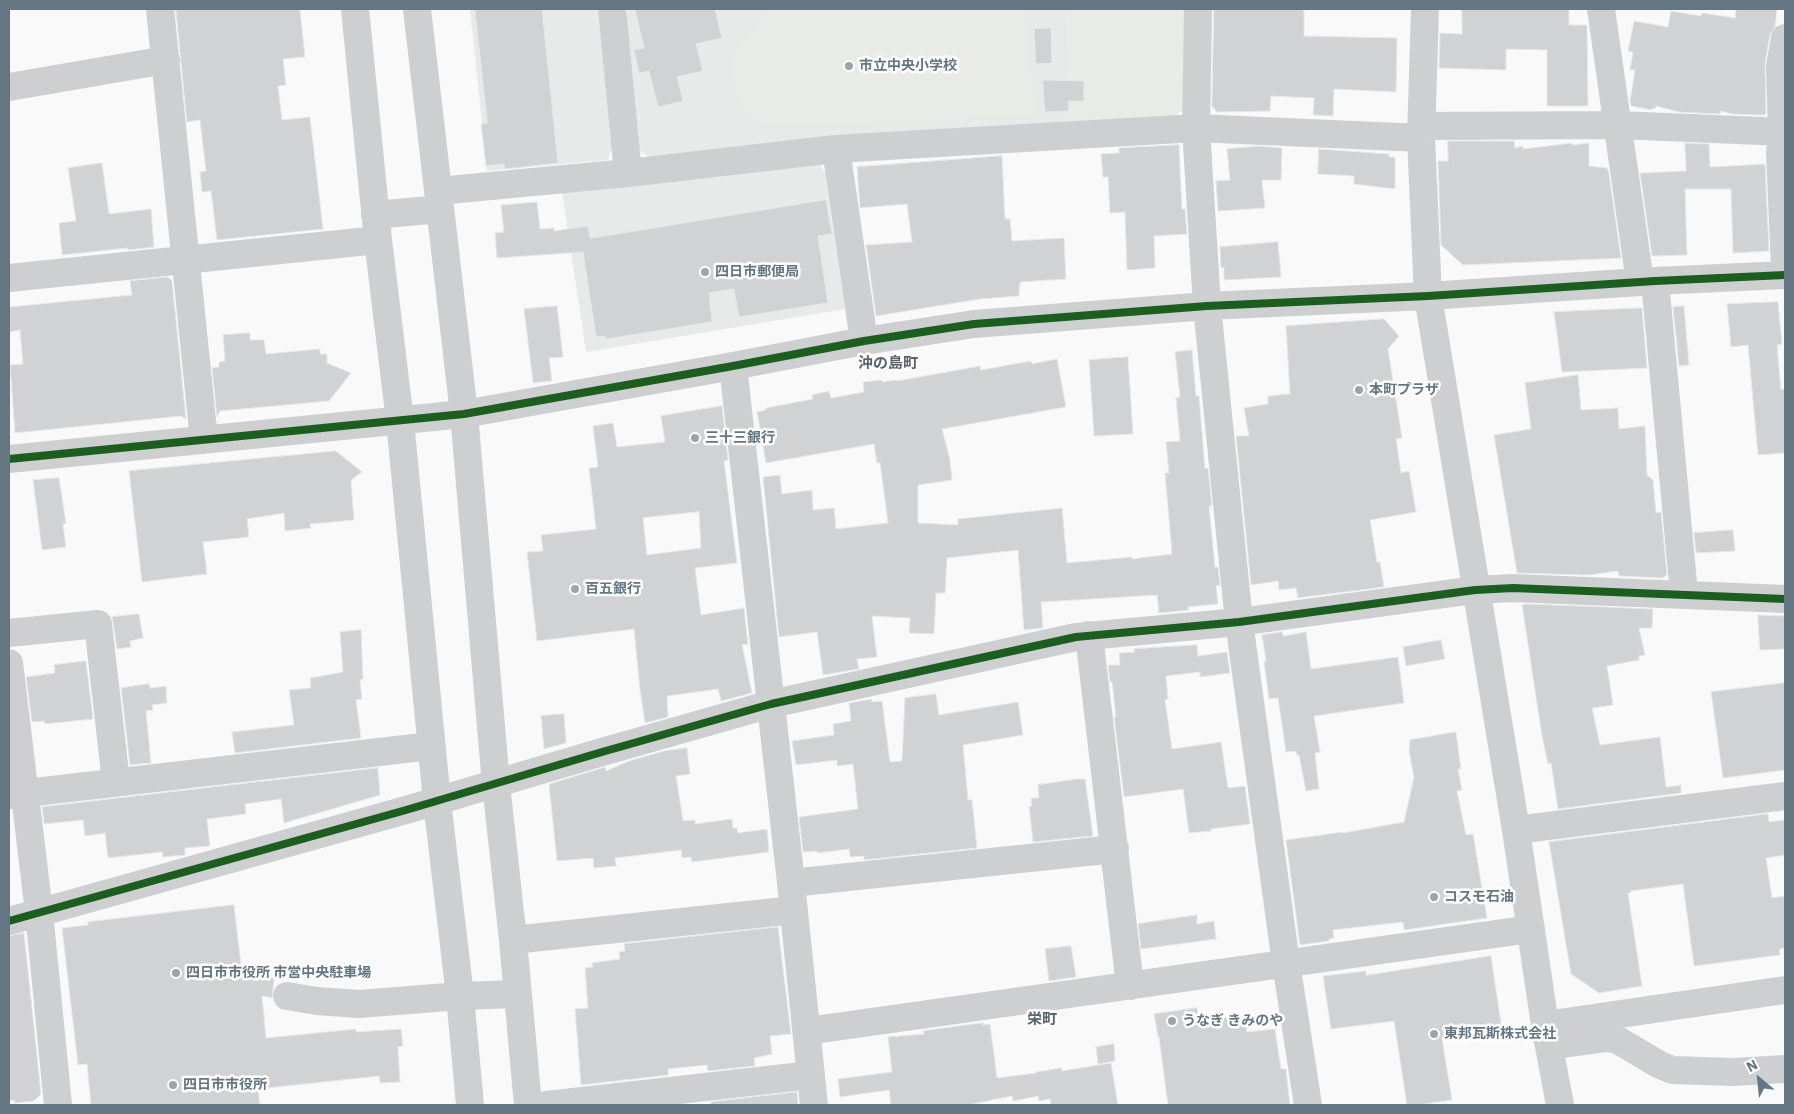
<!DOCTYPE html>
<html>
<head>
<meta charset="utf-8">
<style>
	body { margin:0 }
	#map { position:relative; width:1794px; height:1114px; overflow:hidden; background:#f9f9f9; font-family:"IBM Plex Sans",sans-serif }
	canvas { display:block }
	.frame { position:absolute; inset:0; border:10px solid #657683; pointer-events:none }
	.north { position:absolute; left:1734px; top:1054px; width:50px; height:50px; -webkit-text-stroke:4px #fff; paint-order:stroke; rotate:332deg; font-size:14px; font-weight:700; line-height:20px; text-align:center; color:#657683 }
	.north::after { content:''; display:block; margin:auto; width:18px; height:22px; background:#657683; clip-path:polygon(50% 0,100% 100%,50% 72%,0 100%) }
</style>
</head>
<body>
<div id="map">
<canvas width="1794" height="1114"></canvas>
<div class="frame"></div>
<div class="north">N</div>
</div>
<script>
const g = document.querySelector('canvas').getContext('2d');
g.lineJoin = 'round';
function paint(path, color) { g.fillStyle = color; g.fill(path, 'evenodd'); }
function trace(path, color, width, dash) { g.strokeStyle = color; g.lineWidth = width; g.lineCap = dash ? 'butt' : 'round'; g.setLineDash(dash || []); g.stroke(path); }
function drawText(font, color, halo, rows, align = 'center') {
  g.font = font + ' "IBM Plex Sans","Noto Sans JP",sans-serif'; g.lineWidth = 5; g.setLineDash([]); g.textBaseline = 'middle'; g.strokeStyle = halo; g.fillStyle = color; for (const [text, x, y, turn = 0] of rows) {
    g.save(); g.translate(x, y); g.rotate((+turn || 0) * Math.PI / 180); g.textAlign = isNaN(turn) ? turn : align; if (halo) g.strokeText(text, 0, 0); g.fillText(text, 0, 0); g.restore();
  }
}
paint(new Path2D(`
	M470 9H598L613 148 607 160 487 171Z
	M623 9H1066L1072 122 881 134 648 156 638 149Z
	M820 165 825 173 845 309 586 352 562 192Z`), '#e8e9e9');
paint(new Path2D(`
	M769 9H1024L1036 116 765 126 739 106 729 58Z
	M1066 9H1185L1183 109 1175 116 1072 122Z`), '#e8ebe6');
const building = new Path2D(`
	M176 9H300L305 57 283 59 286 85 278 86 282 120 310 117 323 229 217 240 211 191 202 192 200 172 206 171 200 120 187 122Z
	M475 9H542L558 163 505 169 504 164 486 166 481 124 487 123Z
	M635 9H715L722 38 696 44 703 71 677 77 683 101 658 107 649 71 639 73 634 50 644 48Z
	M1214 9H1304V36L1397 38 1396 92 1334 89 1333 116 1313 115 1314 98 1271 96 1270 111 1217 112 1212 106Z
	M1462 9H1569V25H1587L1588 106H1547V50L1506 49V70L1439 68 1440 33 1462 34Z
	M1736 9H1777L1775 27 1770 35 1765 63 1766 113 1764 115 1732 114 1721 111 1720 114 1679 112 1656 106 1655 109 1652 108V110L1631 106 1630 101 1635 70H1630L1633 52 1628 51 1634 21 1668 27 1671 11 1701 16 1702 13 1735 18Z
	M1051 28 1052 63 1036 64 1034 29Z
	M1043 80 1084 81V101H1068L1069 111 1045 112Z
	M1448 141H1514L1515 148 1523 146V149L1572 143 1573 145 1589 143V166L1607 168 1609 174 1621 258 1463 265 1441 245 1438 161H1448Z
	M1685 143 1709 144 1710 167 1765 164 1769 251 1733 253 1731 189H1685L1687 255 1652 256 1640 173 1686 171Z
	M1179 145 1182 209H1185L1187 234 1154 236 1155 268 1127 270 1125 212 1110 213 1108 177H1103L1101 154 1119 153V148Z
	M1259 146 1282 148 1281 180H1262L1265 208 1218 211 1216 181 1230 180 1227 149Z
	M1319 149 1389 154V157H1395V189L1354 184V176L1318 174Z
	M1002 156 1005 219H1010L1012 241 1064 238 1066 279 1020 282 1019 296 980 299 876 316 866 245 912 242 907 204 860 208 857 167Z
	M102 163 109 214 151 209 154 247 128 250 127 248 62 255 59 223 76 221 68 168Z
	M826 200 832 234 818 236 828 303 739 317 734 289 709 293 712 322 606 339 605 336 596 337 583 252 497 258 495 233 504 232 501 205 537 202 540 229 554 228V231L588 226 590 238Z
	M1278 242 1281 277 1224 280V267L1221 268 1220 247Z
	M168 277 172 281 186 419 181 416 15 433 10 365 23 364 20 330 9 332V307L132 295 130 281Z
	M1778 302 1782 344 1777 345 1781 390 1785 389V453L1758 455 1748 345 1731 347 1727 304Z
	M557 306 563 357 549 358 552 381 533 383 524 309Z
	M1684 306 1689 365 1679 366 1673 307Z
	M1642 308 1647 368 1562 372 1554 312Z
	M1384 319 1399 336 1388 349 1402 438 1396 439 1401 473 1409 471 1416 512 1370 520 1377 562H1380L1384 587 1298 598 1296 588 1279 590 1278 581 1251 585 1236 436H1249L1244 408 1268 404V396L1290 394 1286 326Z
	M250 333V340H264L266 354 320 349V354H327V363L351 373 329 401 220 411 217 417 212 368 219 367V362L225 361 223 335Z
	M1192 350 1196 396H1199L1205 469 1208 468 1212 506H1209L1215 567H1218L1220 585 1216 586 1218 604 1188 607 1189 610 1159 613 1157 595 1041 602 1043 628 1024 630 1018 550 947 558 945 593H936L934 634 909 633 910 618 872 616 877 657 857 659 859 669 823 675 817 632 779 637 763 477 780 475 782 494 812 490 813 510 834 508 836 529 888 523 880 463H877L874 444 766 463 757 412 766 410V408L813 399 812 395 829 391 831 398 864 392 863 382 882 380 883 382 896 380 897 381 980 366 981 370 1031 361 1032 364 1057 359 1066 407 942 429 950 460 952 480 918 485V523L958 525V519L1062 508 1067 563 1132 557V559L1172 554 1165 473H1169L1166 442 1180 441 1176 398 1180 397 1175 352Z
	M1128 357 1133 434 1094 436 1089 360Z
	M1578 375 1581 410 1618 408 1619 429 1645 426 1647 475 1653 480 1656 513 1661 512 1667 575 1662 578 1619 576 1618 571 1589 575 1517 573 1494 435 1531 429 1525 383Z
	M722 406 728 460 724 461 737 563 695 568 701 615 744 608 748 644 742 645 752 693 721 701 718 689 667 696 668 717 645 723 640 690 634 629 537 641 527 552 543 551 541 535 596 529 589 468 598 467 593 426 613 423 617 447 665 442 661 416ZM699 512 701 548 647 555 643 518Z
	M336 451 362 472 351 480 354 520 310 524 311 528 285 531 284 513 247 519 249 537 203 542 207 574 142 582 129 471Z
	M59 478 66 523 63 524 66 547 42 550 33 480Z
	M1733 530 1735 551 1696 553 1694 533Z
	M1528 604 1653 609 1652 628H1639L1645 655 1639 656V660L1607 666 1613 705 1592 708 1600 745 1660 737 1666 787 1681 785V793L1558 809 1551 763 1548 764 1542 736 1522 605Z
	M139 614 143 638 130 641 131 647 117 649 112 617Z
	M1758 615 1785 616V649L1760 650Z
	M361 630 363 679 360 680 362 699 356 700 361 738 235 753 232 732 294 725 289 690 311 688 310 678 343 672 340 632Z
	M1282 632 1283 636 1306 632 1311 669 1398 657 1404 703 1314 716 1320 752 1315 753 1319 789 1306 791 1299 755H1297L1296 751 1286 752 1278 698 1269 699 1264 662 1266 661 1262 635Z
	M1441 640 1445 659 1406 666 1403 647Z
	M1197 645 1198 656 1227 652 1230 673 1200 677V672L1166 676 1168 699 1165 700 1172 749 1221 742 1228 788 1245 786 1250 824 1211 829V831L1189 833 1183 789 1124 797 1114 717H1116L1112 682H1110L1108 665H1120L1119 653 1135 652 1134 649Z
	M86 661 93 719 45 724 44 721 32 722 26 677 55 673 54 665Z
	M1785 683V770L1723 778 1711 692Z
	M149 684 150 688 166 686 167 703 152 705 153 710 146 711 151 763 130 765 121 688Z
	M936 694 939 715 1018 702 1023 735 963 745 968 800H972L977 848 864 860V856L850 857 849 849 817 853V851L803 852 799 817 858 809 853 764 837 766V760L796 765 792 741 834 735 833 724 851 721 849 703 872 699V702L882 701 890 762 902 761 905 698Z
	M564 714 566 743 544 749 541 716Z
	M1456 732 1461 769H1458L1462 790 1457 791 1466 835 1473 834 1487 918 1404 930 1403 922 1333 930 1334 938 1329 939V941L1300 945 1286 840 1343 832V833L1404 822 1414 777 1409 752 1410 740Z
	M687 748 690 774 676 776 683 821 695 820V824L732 819 733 828H737L738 833 767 829 769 852 692 862 691 857 682 858 681 850 615 858 616 866 594 868 593 858 557 861 549 784 605 767 606 771 629 761 664 751Z
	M378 768 380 795 284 823 281 799 245 804 246 814 207 819 210 846 185 848V855L163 857 162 852 108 858 105 833 85 836 83 820 44 824 42 807Z
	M1077 779H1085L1093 836 1033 842 1029 806H1032L1031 798H1039L1038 785Z
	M1768 814 1769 822 1785 820V855L1766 858 1772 898 1785 896V948L1779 949 1780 955 1694 966 1683 884 1631 891V893H1628L1642 986 1599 993 1571 974 1549 842Z
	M234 905 242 973 274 978 272 998 262 996 266 1038 356 1029V1032L401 1029 403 1046 398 1047 400 1082 380 1083 379 1076 258 1089 260 1105H91L87 1064 78 1065 62 928 88 925V922Z
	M1197 915V924L1214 921 1216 939 1141 949 1138 924Z
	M778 927 791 1034 770 1036 772 1054 754 1058 755 1066 708 1071 707 1065 668 1069V1075L581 1085 575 1009 588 1008 585 968 593 967 592 963 620 959 619 952 625 951 624 944Z
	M24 933 41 1094 34 1101 15 1103 14 1100 9 1101V936Z
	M1071 946 1076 977 1049 981 1045 949Z
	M1491 956 1502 1030 1442 1039 1452 1100 1418 1105H1407L1394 1021 1331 1029 1323 976 1366 971V975Z
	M1197 1008 1199 1022 1244 1015 1247 1032 1275 1029 1281 1069H1286L1290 1105H1168L1159 1037H1158L1154 1014Z
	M983 1023V1025L990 1024 997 1078 1036 1073V1072L1061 1068 1062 1071 1111 1063 1118 1105H1051L1050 1099 1039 1101 1038 1096 1013 1101 1012 1096 972 1104V1105H891L889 1090 840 1097 838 1079 892 1072 888 1037 924 1034 923 1031Z
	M1114 1044 1115 1061 1098 1064 1096 1047Z
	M797 1092 798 1105H711V1102Z`);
paint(building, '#d0d2d3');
trace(building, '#e8e8e8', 1);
trace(new Path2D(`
	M160 9 204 440
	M355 9 378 240 400 421 437 801 460 996 470 1105
	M417 9 464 414 496 784 513 940 528 1105
	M612 9 628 173
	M1198 9 1196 128 1207 306 1239 622 1286 963 1308 1105
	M1425 9 1421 138 1428 296 1516 830 1545 1025 1560 1105
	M1601 9 1640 282
	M1785 38 1780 66 1782 132 1780 153 1785 267
	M9 87 166 60
	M1421 126 1618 125 1785 132
	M836 149 864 341
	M438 191 628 173 836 149 1196 128 1421 138
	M375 215 440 209
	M9 278 378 240
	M1655 281 1684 594
	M733 366 791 883 814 1105
	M9 459 464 414 733 366 864 341 974 324 1207 306 1428 296 1655 281 1785 275
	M9 633 98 624 116 782
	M1089 635 1130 986
	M9 663 39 912 58 1105
	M9 795 431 746
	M1516 830 1785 796
	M791 883 1115 849
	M9 921 406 810 602 752 771 704 1076 637 1239 622 1475 590 1513 588 1785 599
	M513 940 794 910
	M287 996 317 1001 359 1004 460 996 517 994
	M1545 1025 1785 990
	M807 1031 1531 929
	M1549 1046 1606 1038 1616 1039 1658 1064 1672 1070 1733 1072 1785 1069
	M547 1105 811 1075`), '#cecfd0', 28);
trace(new Path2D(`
	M9 459 464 414 733 366 864 341 974 324 1207 306 1428 296 1655 281 1785 275
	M9 921 406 810 602 752 771 704 1076 637 1239 622 1475 590 1513 588 1785 599`), '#1b5e20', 8);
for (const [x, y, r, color] of [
	[849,66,5,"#99a4ac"],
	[705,272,5,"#99a4ac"],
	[1359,390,5,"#99a4ac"],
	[695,438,5,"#99a4ac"],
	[575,589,5,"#99a4ac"],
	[1434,897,5,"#99a4ac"],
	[176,973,5,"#99a4ac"],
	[1172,1021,5,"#99a4ac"],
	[1434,1034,5,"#99a4ac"],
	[173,1085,5,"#99a4ac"]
]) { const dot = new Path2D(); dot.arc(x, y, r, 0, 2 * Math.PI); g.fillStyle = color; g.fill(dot); trace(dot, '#fff', 2); }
drawText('bold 14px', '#657683', '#fff', [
	["市立中央小学校",859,66],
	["四日市郵便局",715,272],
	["本町プラザ",1369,390],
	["三十三銀行",705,438],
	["百五銀行",585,589],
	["コスモ石油",1444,897],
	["四日市市役所 市営中央駐車場",186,973],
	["うなぎ きみのや",1182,1021],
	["東邦瓦斯株式会社",1444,1034],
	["四日市市役所",183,1085]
], 'left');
drawText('bold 15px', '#57646e', '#fff', [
	["沖の島町",888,364],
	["栄町",1042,1020]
]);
</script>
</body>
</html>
